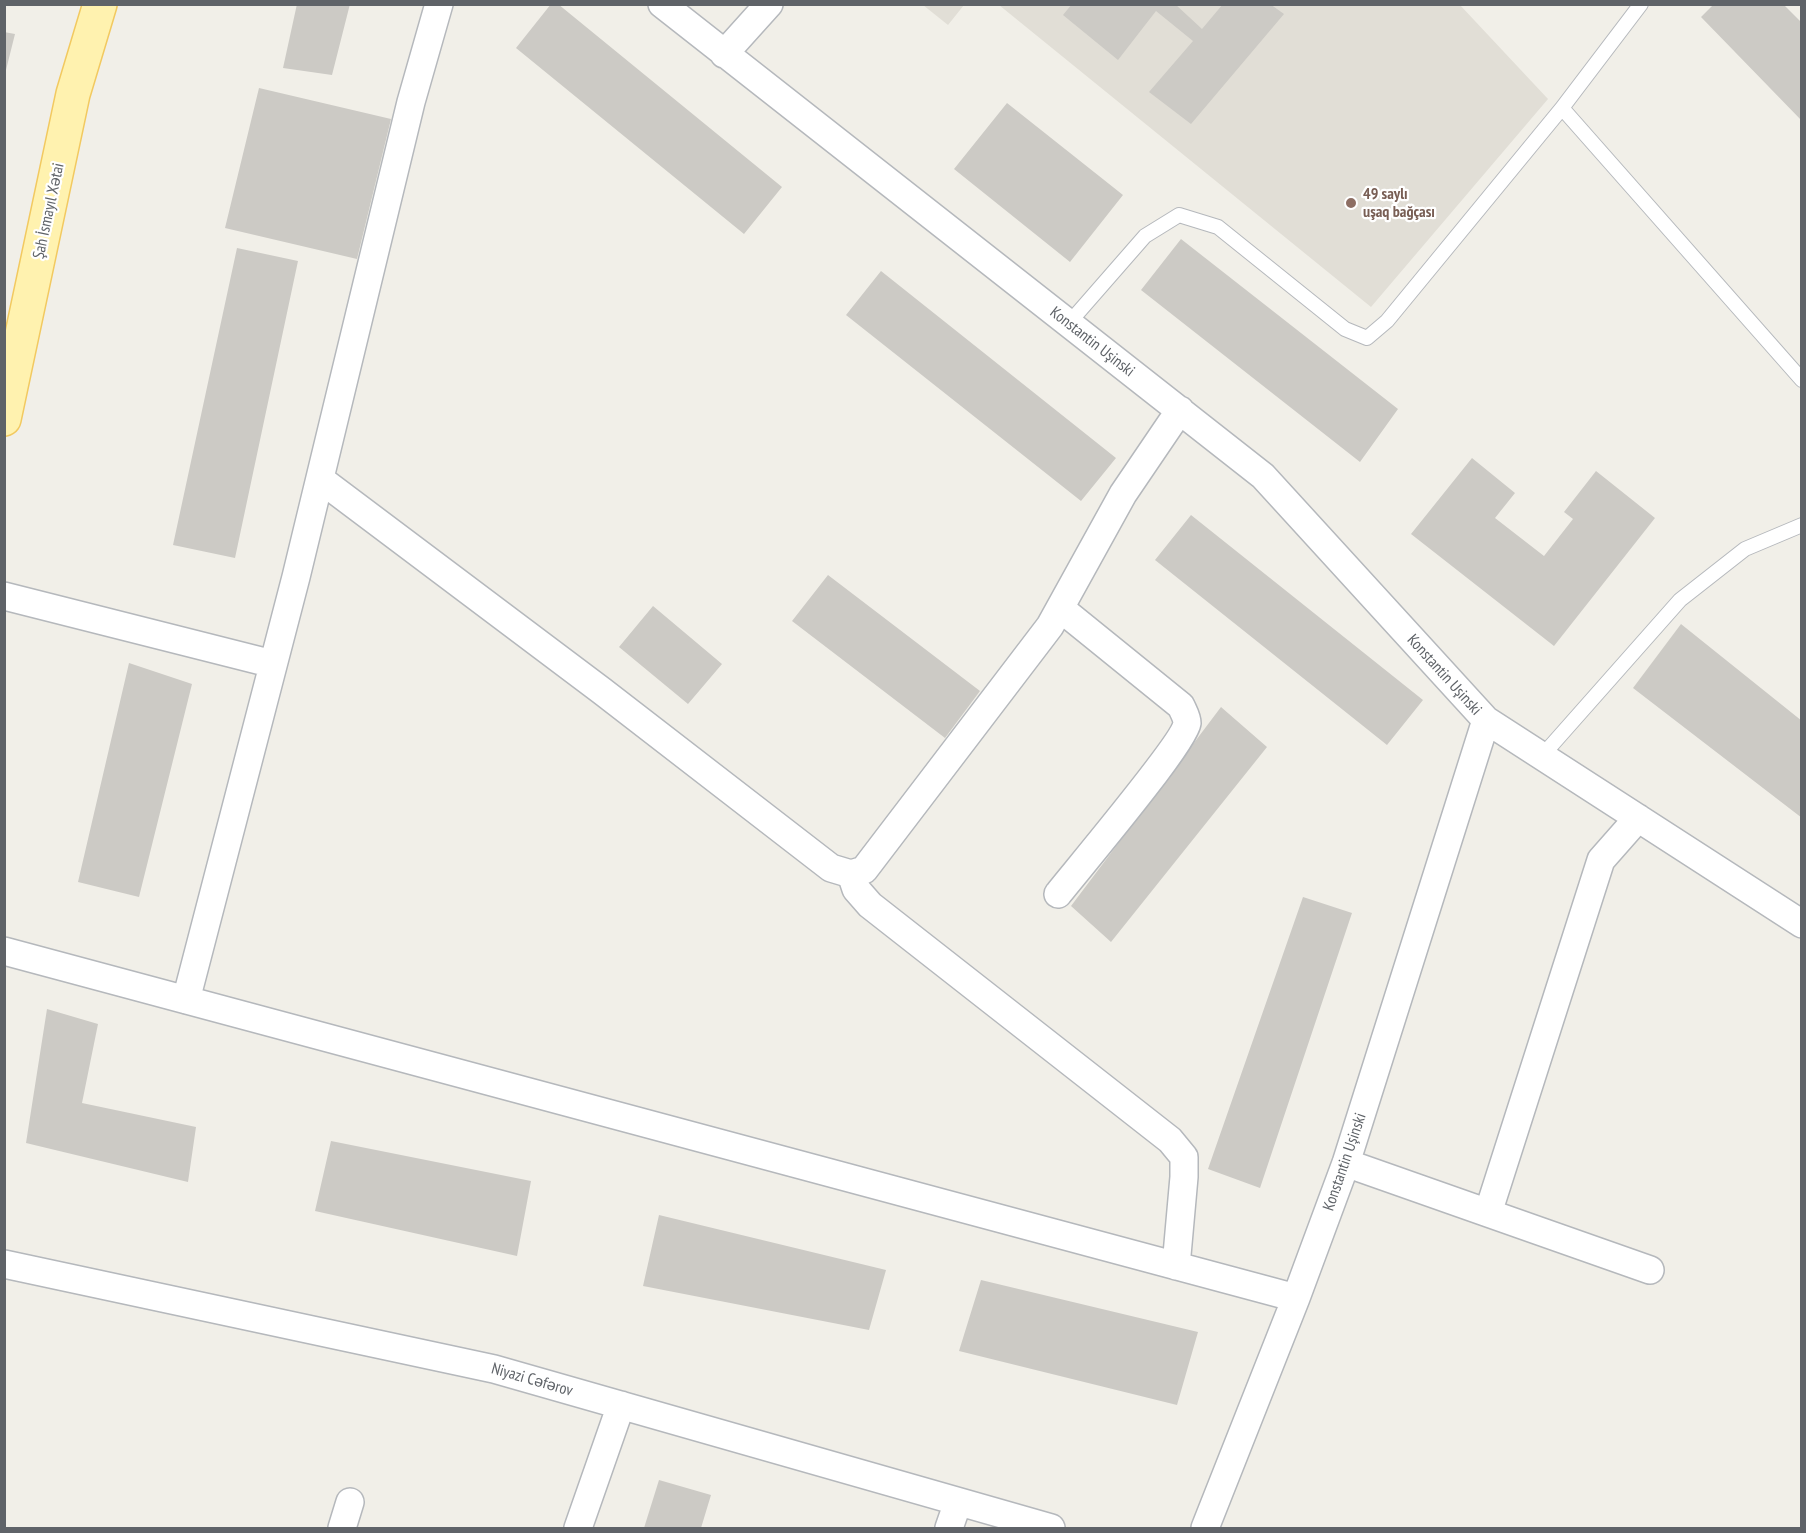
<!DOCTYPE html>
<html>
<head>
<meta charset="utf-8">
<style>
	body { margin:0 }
	#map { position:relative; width:1806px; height:1533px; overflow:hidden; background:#f1efe8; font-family:"PT Sans Narrow",sans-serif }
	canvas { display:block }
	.frame { position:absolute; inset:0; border:6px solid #5f6368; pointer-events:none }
</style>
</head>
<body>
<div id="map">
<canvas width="1806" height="1533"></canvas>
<div class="frame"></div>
</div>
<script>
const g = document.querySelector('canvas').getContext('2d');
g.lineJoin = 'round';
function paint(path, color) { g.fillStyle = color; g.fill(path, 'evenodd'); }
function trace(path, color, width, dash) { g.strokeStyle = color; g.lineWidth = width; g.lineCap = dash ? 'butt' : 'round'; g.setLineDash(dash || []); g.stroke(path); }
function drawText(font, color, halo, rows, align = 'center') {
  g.font = font + ' "PT Sans Narrow",sans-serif'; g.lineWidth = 4.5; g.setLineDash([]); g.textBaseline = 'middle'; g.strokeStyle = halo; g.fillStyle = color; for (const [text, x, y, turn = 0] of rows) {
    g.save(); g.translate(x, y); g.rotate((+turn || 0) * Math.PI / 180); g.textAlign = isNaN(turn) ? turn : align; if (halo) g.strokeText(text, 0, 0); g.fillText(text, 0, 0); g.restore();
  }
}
paint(new Path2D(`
	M923 5H964L948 25Z
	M999 5H1460L1548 99 1371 307Z`), '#e1ded6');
paint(new Path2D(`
	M297 4H350L332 75 283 68Z
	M551 4H558L782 187 744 234 516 48Z
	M1072 4H1175L1202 29 1223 4H1270L1284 14 1191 124 1149 92 1193 41 1156 11 1118 60 1063 15Z
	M1714 4H1783L1802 23V121L1701 17Z
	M4 32 15 34 5 74H4Z
	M259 88 391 119 357 259 225 228Z
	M1007 103 1123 195 1070 262 954 169Z
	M1181 239 1398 409 1360 462 1141 290Z
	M237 248 298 261 235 558 173 545Z
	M881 271 1116 458 1081 501 846 315Z
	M1472 458 1515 493 1495 518 1544 556 1573 519 1564 512 1596 471 1655 518 1554 646 1411 534Z
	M1191 515 1423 700 1387 745 1155 560Z
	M828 575 980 691 945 738 792 621Z
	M653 606 722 664 688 704 619 647Z
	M1681 624 1802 721V818L1633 688Z
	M129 663 192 684 139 897 78 882Z
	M1221 707 1267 747 1111 942 1071 906Z
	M1303 897 1352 913 1260 1188 1208 1169Z
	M47 1009 98 1024 82 1103 196 1127 188 1182 26 1143Z
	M331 1141 531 1181 517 1256 315 1211Z
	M659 1215 886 1270 869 1330 643 1286Z
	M981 1280 1198 1332 1177 1405 959 1351Z
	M659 1480 711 1495 701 1528H644Z`), '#cccac5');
const service = new Path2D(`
	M1641 4 1562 108 1802 380
	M1069 323 1145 236 1179 215 1218 227 1345 329 1367 338 1387 321 1562 108
	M1542 756 1680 600 1745 549 1802 525`);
const minor = new Path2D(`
	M662 4 1263 476 1486 720 1802 924
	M724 54 769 4
	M320 479 602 691 831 868 851 874 864 870 1050 626 1123 494 1180 410
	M4 596 273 664
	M851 874 856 889 870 905 1170 1140 1184 1157V1177L1176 1266
	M1058 894C1077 870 1185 742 1187 723 1187 717 1183 711 1181 706L1060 608
	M4 951 1296 1298
	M186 1000 296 577 411 102 439 4
	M1346 1163 1650 1270
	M1488 1213 1601 860 1638 818
	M4 1264 494 1369 1051 1528
	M342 1528 350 1502
	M578 1528 621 1405
	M949 1528 958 1502
	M1205 1528 1296 1298 1346 1163 1486 720`);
const primary = new Path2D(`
	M4 419 73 94 100 4`);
trace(service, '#b5b8bc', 16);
trace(minor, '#b5b8bc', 30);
trace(primary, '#f2c960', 36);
trace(service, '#fff', 14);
trace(minor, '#fff', 27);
trace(primary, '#fff2af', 33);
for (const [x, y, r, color] of [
	[1351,203,6,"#8d6e63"]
]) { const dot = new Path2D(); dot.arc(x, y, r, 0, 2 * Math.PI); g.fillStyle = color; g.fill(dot); trace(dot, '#fff', 2); }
drawText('bold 16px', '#785e54', '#fff', [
	["49 saylı",1363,194],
	["uşaq bağçası",1363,212]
], 'left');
drawText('16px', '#5f6368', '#fff', [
	["Şah İsmayıl Xətai",49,211,-78],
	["Konstantin Uşinski",1092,342,38],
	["Konstantin Uşinski",1444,675,48],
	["Konstantin Uşinski",1345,1162,-71],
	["Niyazi Cəfərov",532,1380,16]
]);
</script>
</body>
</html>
